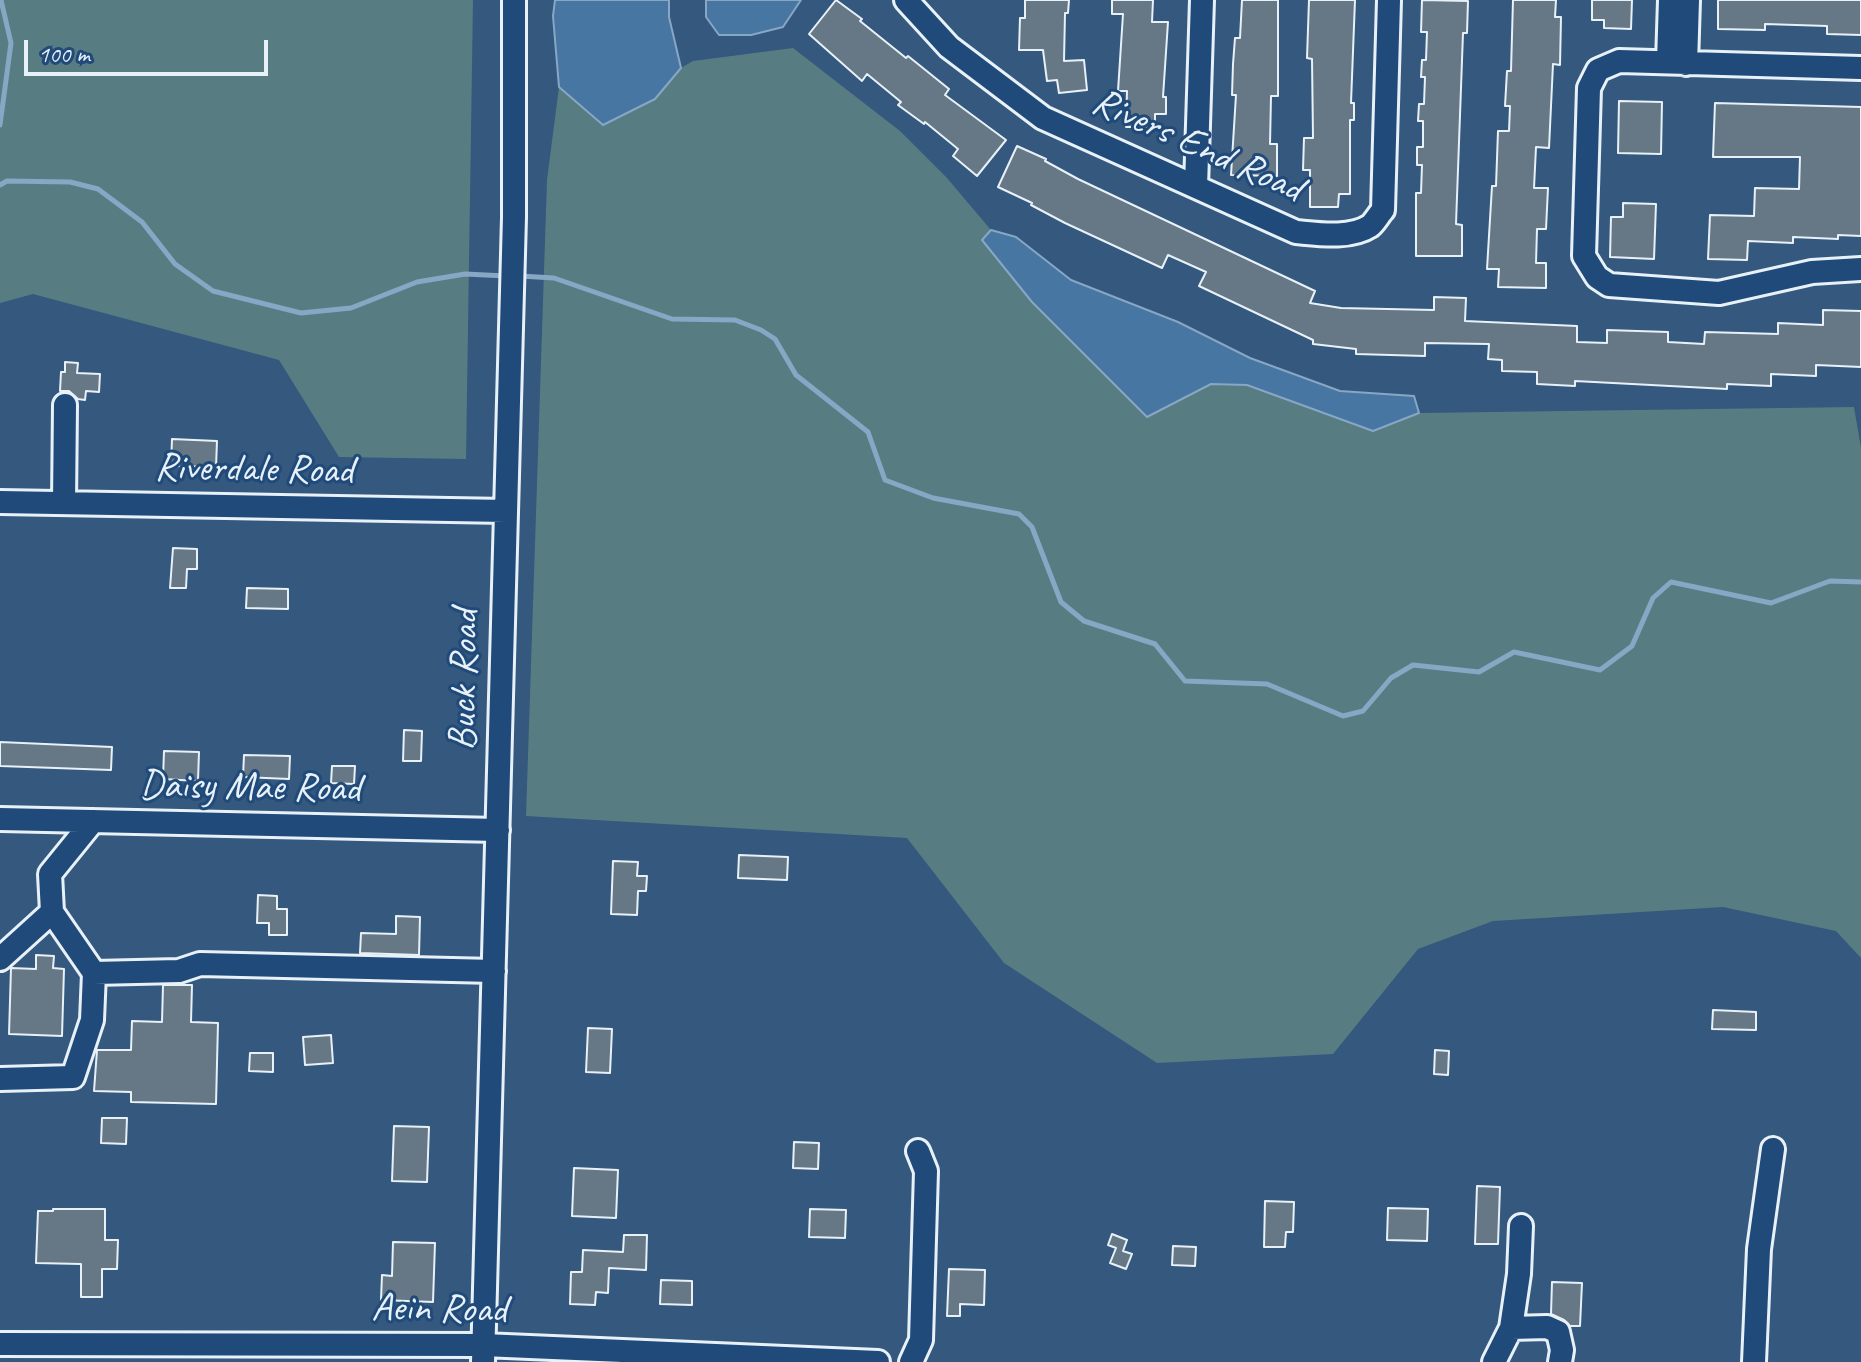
<!DOCTYPE html>
<html>
<head>
<meta charset="utf-8">
<style>
	body { margin:0 }
	#map { position:relative; width:1861px; height:1362px; overflow:hidden; background:#34587e; font-family:Caveat,sans-serif }
	canvas { display:block }
	.scale { position:absolute; left:24px; top:40px; width:244px; height:36px; box-sizing:border-box; border:4px solid #e8f1f8; border-top:0; padding-left:10px; font-size:24px; line-height:28px; white-space:nowrap; color:#e8f1f8; -webkit-text-stroke:6px #1f4a7a; paint-order:stroke }
</style>
</head>
<body>
<div id="map">
<canvas width="1861" height="1362"></canvas>
<div class="scale">100 m</div>
</div>
<script>
const g = document.querySelector('canvas').getContext('2d');
g.lineJoin = 'round';
function paint(path, color) { g.fillStyle = color; g.fill(path, 'evenodd'); }
function trace(path, color, width, dash) { g.strokeStyle = color; g.lineWidth = width; g.lineCap = dash ? 'butt' : 'round'; g.setLineDash(dash || []); g.stroke(path); }
function drawText(font, color, halo, rows, align = 'center') {
  g.font = font + ' Caveat,sans-serif'; g.lineWidth = 6; g.setLineDash([]); g.textBaseline = 'middle'; g.strokeStyle = halo; g.fillStyle = color; for (const [text, x, y, turn = 0] of rows) {
    g.save(); g.translate(x, y); g.rotate((+turn || 0) * Math.PI / 180); g.textAlign = isNaN(turn) ? turn : align; if (halo) g.strokeText(text, 0, 0); g.fillText(text, 0, 0); g.restore();
  }
}
paint(new Path2D(`
	M0 0H473L466 459 339 457 279 360 33 294 0 303Z
	M793 48 900 131 947 178 991 230 982 241 1032 302 1147 417 1211 384 1247 385 1373 431 1420 413 1854 407 1861 448V958L1836 931 1723 907 1493 921 1418 949 1333 1054 1157 1063 1004 963 907 838 526 816 547 180 559 87 603 125 655 99 681 68 693 61Z`), '#577d83');
const water = new Path2D(`
	M555 0H669V17L681 68 655 99 603 125 559 87 553 16Z
	M706 0H801L783 27 751 35H719L706 17Z
	M991 230 1016 237 1071 280 1178 322 1250 358 1340 391 1414 396 1419 413 1373 431 1247 385 1211 384 1147 417 1032 302 982 240Z`);
paint(water, '#4776a3');
trace(water, '#87a7c5', 2);
trace(new Path2D(`
	M0 125 11 43 1 0
	M0 185 7 181 70 182 98 189 142 222 175 264 213 291 301 313 351 308 417 282 465 274 506 276
	M520 276 554 278 672 319 735 320 761 330 775 339 796 375 868 432 885 480 933 498 1019 514 1032 527 1061 602 1084 621 1155 644 1185 681 1267 684 1343 716 1363 711 1391 678 1413 665 1479 672 1514 652 1600 670 1632 646 1653 598 1671 582 1771 603 1830 581 1861 582`), '#87a7c5', 5);
const building = new Path2D(`
	M836 0 862 19 860 21 906 58 908 56 949 89 945 95 1006 140 977 176 953 156 958 149 925 122 924 124 898 105 901 102 867 74 862 81 809 34Z
	M1025 0H1069L1068 13H1065L1064 61 1084 60 1087 90 1059 93 1057 80 1047 81 1043 50H1019L1020 18H1025Z
	M1112 0H1153L1152 22H1168L1163 97H1166V114H1155V127H1126L1127 91H1118L1123 14H1112Z
	M1242 0H1278V96H1271L1270 144H1277V176L1231 175 1236 95H1232L1233 64 1235 38H1240Z
	M1309 0H1355L1351 103H1354V120H1350V194H1339L1338 207H1310V170H1303L1304 138H1313L1312 59 1307 58Z
	M1422 0 1468 1 1467 33H1463L1456 224 1462 225V256H1416V193H1421L1422 165H1417V147H1423V121H1418L1419 104H1424L1425 77H1421L1422 60H1426L1427 32H1421Z
	M1513 0H1556L1555 17H1561L1560 65 1553 64 1549 148 1536 147 1534 188H1548L1546 229H1537L1536 263H1546V288L1498 287 1499 269H1487L1492 186H1496L1498 131H1509L1510 106H1505L1507 71H1511Z
	M1592 0H1632L1631 29 1604 28V20H1592Z
	M1718 0H1861V35L1827 34V26L1765 24V30L1718 29Z
	M1619 101 1662 102 1661 154 1618 153Z
	M1715 103 1861 107V236L1838 235V239L1793 237V243L1748 241 1747 260 1708 259 1710 215 1754 216 1755 188 1799 189 1800 157H1713Z
	M1017 146 1046 159 1045 161 1078 179 1315 291 1310 303 1341 308 1434 310V297L1466 298 1465 321 1577 326V342L1607 343V330L1668 332V342L1704 344 1705 332 1778 334V323L1823 325V310L1861 311V367L1816 365V376L1771 374V386L1727 384V389L1575 381V386L1537 384V372L1502 371V360L1488 359 1489 344 1425 343V356L1356 354V349L1313 344V340L1199 286 1206 272 1168 255 1162 268 1065 223 1031 205 1032 203 998 187Z
	M1623 203 1656 204 1654 259 1610 257 1611 217H1623Z
	M65 362 78 363 77 373 100 374 99 392 86 391 85 400 78 399 69 391H60L61 372H65Z
	M172 439 217 441 216 467 171 466Z
	M173 548 197 549V569H187L186 588H170Z
	M247 588 288 589V609L246 608Z
	M404 730 422 731 421 761H403Z
	M0 742 112 747 111 770 0 766Z
	M164 751 199 752 198 781 163 779Z
	M244 755 290 756 289 779 243 777Z
	M332 766H355L354 784 331 783Z
	M739 855 788 857 787 880 738 878Z
	M613 861 638 862 637 876H647L646 891H638L637 915 611 914Z
	M258 895 277 896V909H287V935H269V923H257Z
	M396 916 420 917 419 955 360 953 361 933 396 934Z
	M36 955 54 956 53 968 64 969 62 1036 9 1034 11 968 36 969Z
	M163 985H192L191 1022 218 1023 216 1104 131 1102V1092L94 1091 97 1050H131L132 1021 162 1022Z
	M1713 1010 1756 1012V1030L1712 1029Z
	M588 1028 612 1029 610 1073 586 1072Z
	M331 1035 333 1063 305 1065 303 1037Z
	M1435 1050 1449 1051 1448 1075 1434 1074Z
	M250 1053H273V1072L249 1071Z
	M102 1118H127L126 1144 101 1143Z
	M394 1126 429 1127 427 1182 392 1181Z
	M794 1142 819 1143 818 1169 793 1168Z
	M574 1168 618 1170 616 1218 572 1216Z
	M1477 1186 1500 1187 1498 1244H1475Z
	M1265 1201 1294 1202 1293 1232H1286L1285 1247H1264Z
	M1388 1208 1428 1209 1427 1241 1387 1240Z
	M53 1209H105V1240H118L117 1269H102V1297H81V1264L36 1263 38 1211H53Z
	M810 1209 846 1210 845 1238 809 1237Z
	M1112 1234 1127 1240 1123 1251 1132 1254 1126 1269 1110 1263 1116 1248 1108 1245Z
	M624 1235H647L646 1270 609 1268 608 1293 596 1292 595 1305 570 1304 571 1272H582L583 1250 623 1252Z
	M393 1242 435 1243 433 1302 381 1300 382 1275 392 1276Z
	M1173 1246 1196 1247 1195 1266 1172 1265Z
	M949 1269 985 1270 984 1305 960 1304V1316H947Z
	M661 1280 692 1281V1305L660 1304Z
	M1552 1282 1582 1283 1580 1326H1570L1564 1320 1551 1314Z`);
paint(building, '#667786');
trace(building, '#e8f1f8', 2);
const minor = new Path2D(`
	M906 0 949 47 1043 118 1296 232C1318 234 1350 239 1370 226 1375 222 1379 214 1383 210L1389 0
	M1668 62 1670 0
	M1686 64 1688 0
	M1861 68 1619 61 1598 70 1589 88 1584 256 1597 277 1609 285 1719 293 1812 272 1861 269
	M1196 187 1202 0
	M0 502 506 511
	M64 503 65 405
	M0 819 498 830
	M0 959 52 912 50 874 93 821
	M94 973 179 971 200 964 494 971
	M0 1079 73 1077 92 1020 94 973 52 912
	M1511 1328 1547 1327 1558 1332 1562 1350 1560 1362
	M0 1344 483 1345 878 1362
	M483 1362 514 217V0
	M911 1362 921 1340 926 1171 918 1151
	M1494 1362 1511 1328 1519 1274 1521 1226
	M1754 1362 1759 1249 1773 1149`);
trace(minor, '#e8f1f8', 28);
trace(minor, '#1f4a7a', 22);
drawText('40px', '#e8f1f8', '#1f4a7a', [
	["Rivers End Road",1197,146,24],
	["Riverdale Road",254,470,1],
	["Buck Road",465,680,-89],
	["Daisy Mae Road",250,788,1],
	["Aein Road",439,1310,1]
]);
</script>
</body>
</html>
